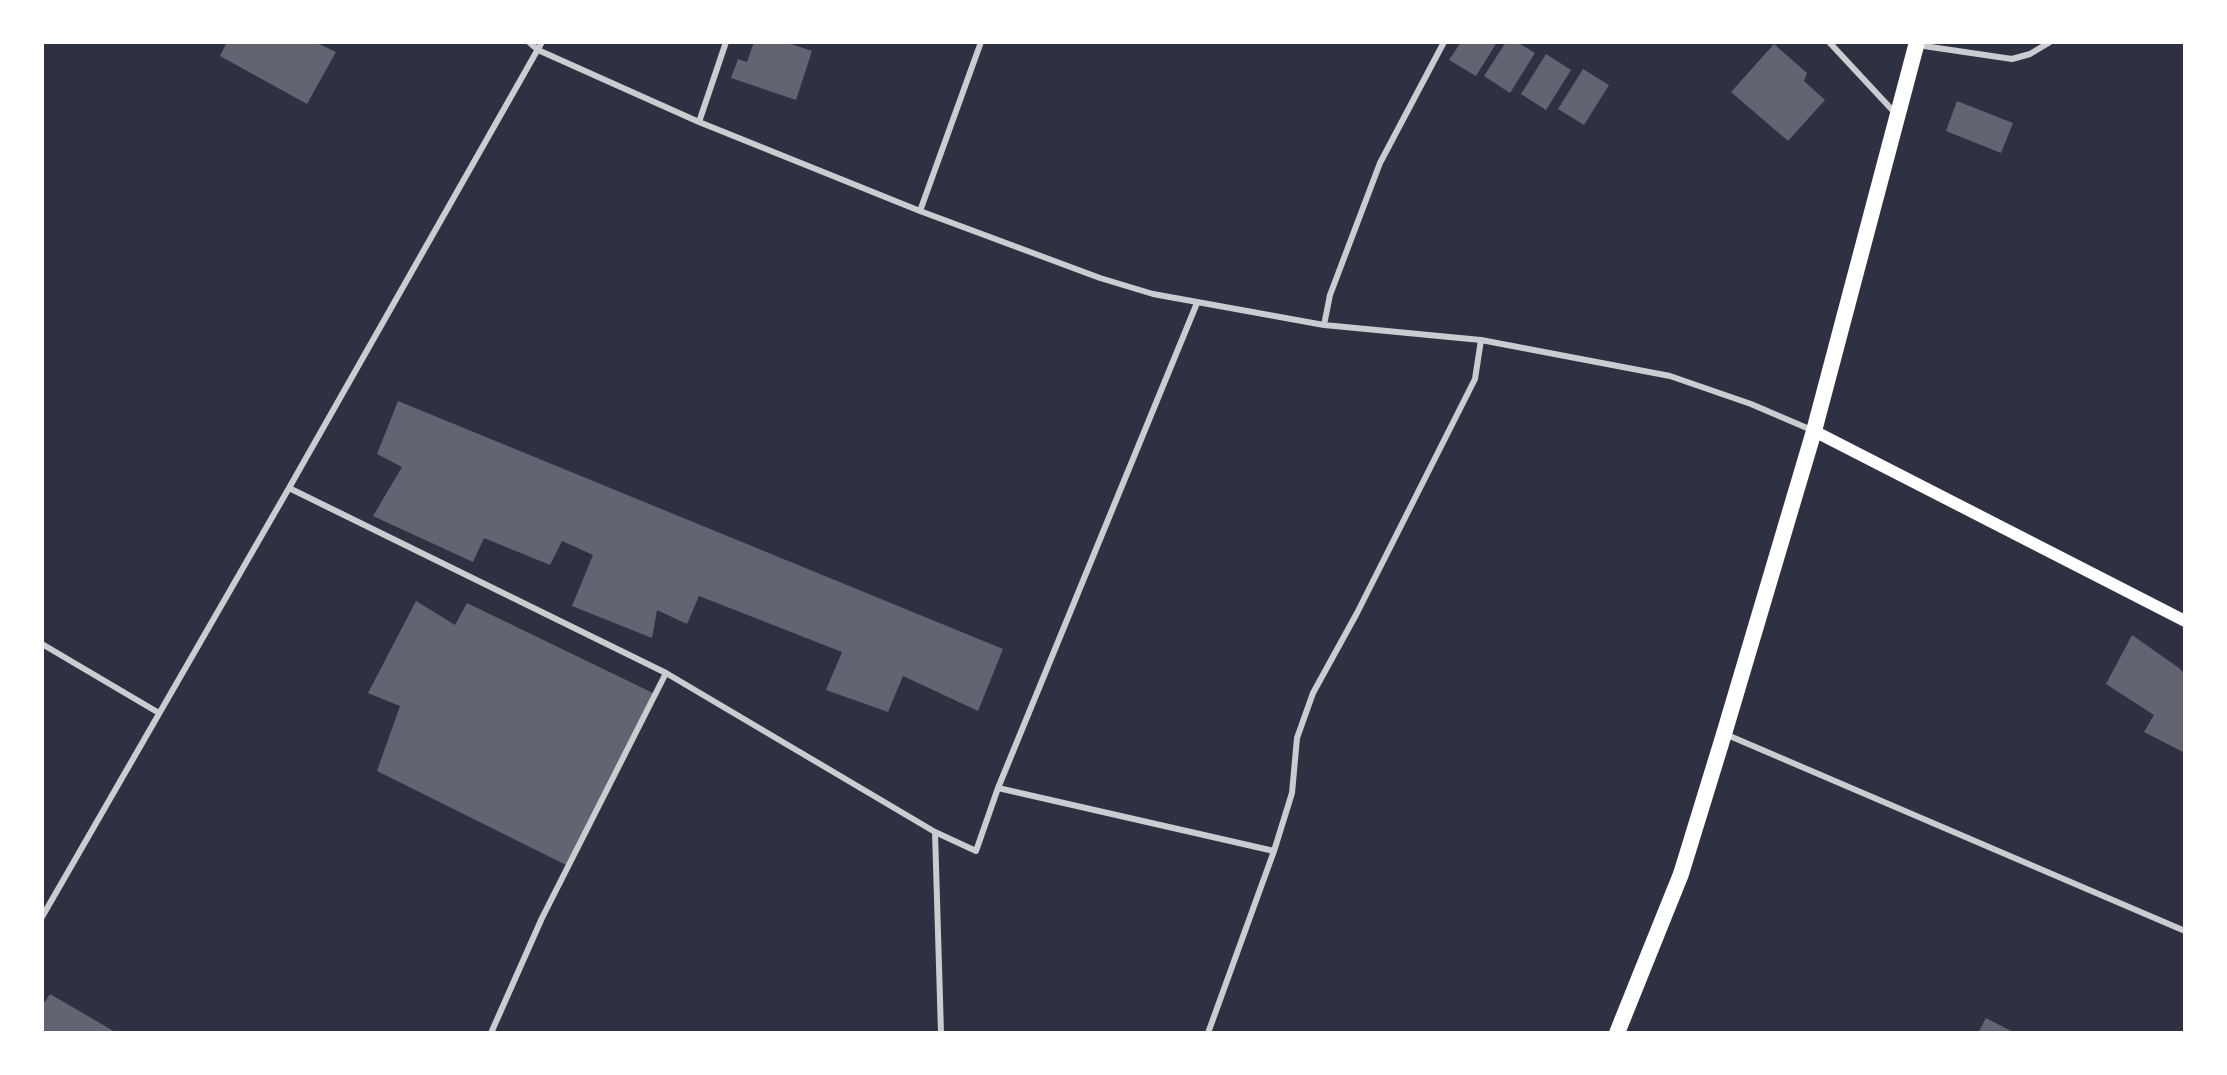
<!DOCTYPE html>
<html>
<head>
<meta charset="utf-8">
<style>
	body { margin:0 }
	#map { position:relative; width:2227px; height:1075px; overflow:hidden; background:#2d3142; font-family:"IBM Plex Serif",serif }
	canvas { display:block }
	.frame { position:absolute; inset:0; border:44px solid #fff; pointer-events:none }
</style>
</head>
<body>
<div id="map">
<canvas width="2227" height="1075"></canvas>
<div class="frame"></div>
</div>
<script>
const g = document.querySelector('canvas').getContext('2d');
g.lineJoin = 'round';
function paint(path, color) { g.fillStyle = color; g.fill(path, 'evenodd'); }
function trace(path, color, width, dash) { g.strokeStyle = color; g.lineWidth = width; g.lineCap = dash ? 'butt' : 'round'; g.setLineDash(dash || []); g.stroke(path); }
paint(new Path2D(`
	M227 42H315L336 52 307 104 220 56Z
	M754 42H785L812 51 796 100 731 78 738 59 747 62Z
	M1461 42H1497L1476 76 1449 60Z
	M1506 42H1517L1535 53 1510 93 1484 76Z
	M1774 44 1807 73 1804 81 1825 100 1788 141 1731 92Z
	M1546 54 1571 70 1546 110 1521 94Z
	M1583 69 1609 85 1584 125 1558 109Z
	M1957 101 2013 123 2001 153 1946 131Z
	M398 401 1003 649 978 711 903 676 888 712 826 690 842 652 699 596 687 624 657 610 652 638 572 606 593 555 562 541 550 565 484 538 473 562 373 516 402 467 377 454Z
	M416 601 455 625 467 603 655 694 568 866 377 771 400 706 368 693Z
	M2132 635 2179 668 2185 674V753L2144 732 2154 715 2106 684Z
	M50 994 117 1033H42V1006Z
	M1986 1018 2015 1033H1978Z`), '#626471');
trace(new Path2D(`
	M529 42 538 50 699 122 920 211 1100 278 1153 294 1324 325 1481 340 1670 376 1751 404 1814 431
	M1829 42 1896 114
	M1917 45 2012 59 2030 54 2050 42
	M699 122 726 42
	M920 211 981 42
	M1324 325 1330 295 1380 163 1444 42
	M289 488 666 673 935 832
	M42 644 159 713
	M1725 734 2185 931
	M998 788 1274 851
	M42 917 289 488 542 42
	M491 1033 542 918 666 673
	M941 1033 935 832 976 851 998 788 1197 303
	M1208 1033 1274 851 1292 793 1297 738 1313 693 1357 613 1475 379 1481 340`), '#caccd0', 6);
trace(new Path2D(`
	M1814 431 2185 621`), '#fff', 12);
trace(new Path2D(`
	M1617 1033 1681 874 1724 734 1814 431 1917 42`), '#fff', 16);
</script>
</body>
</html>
